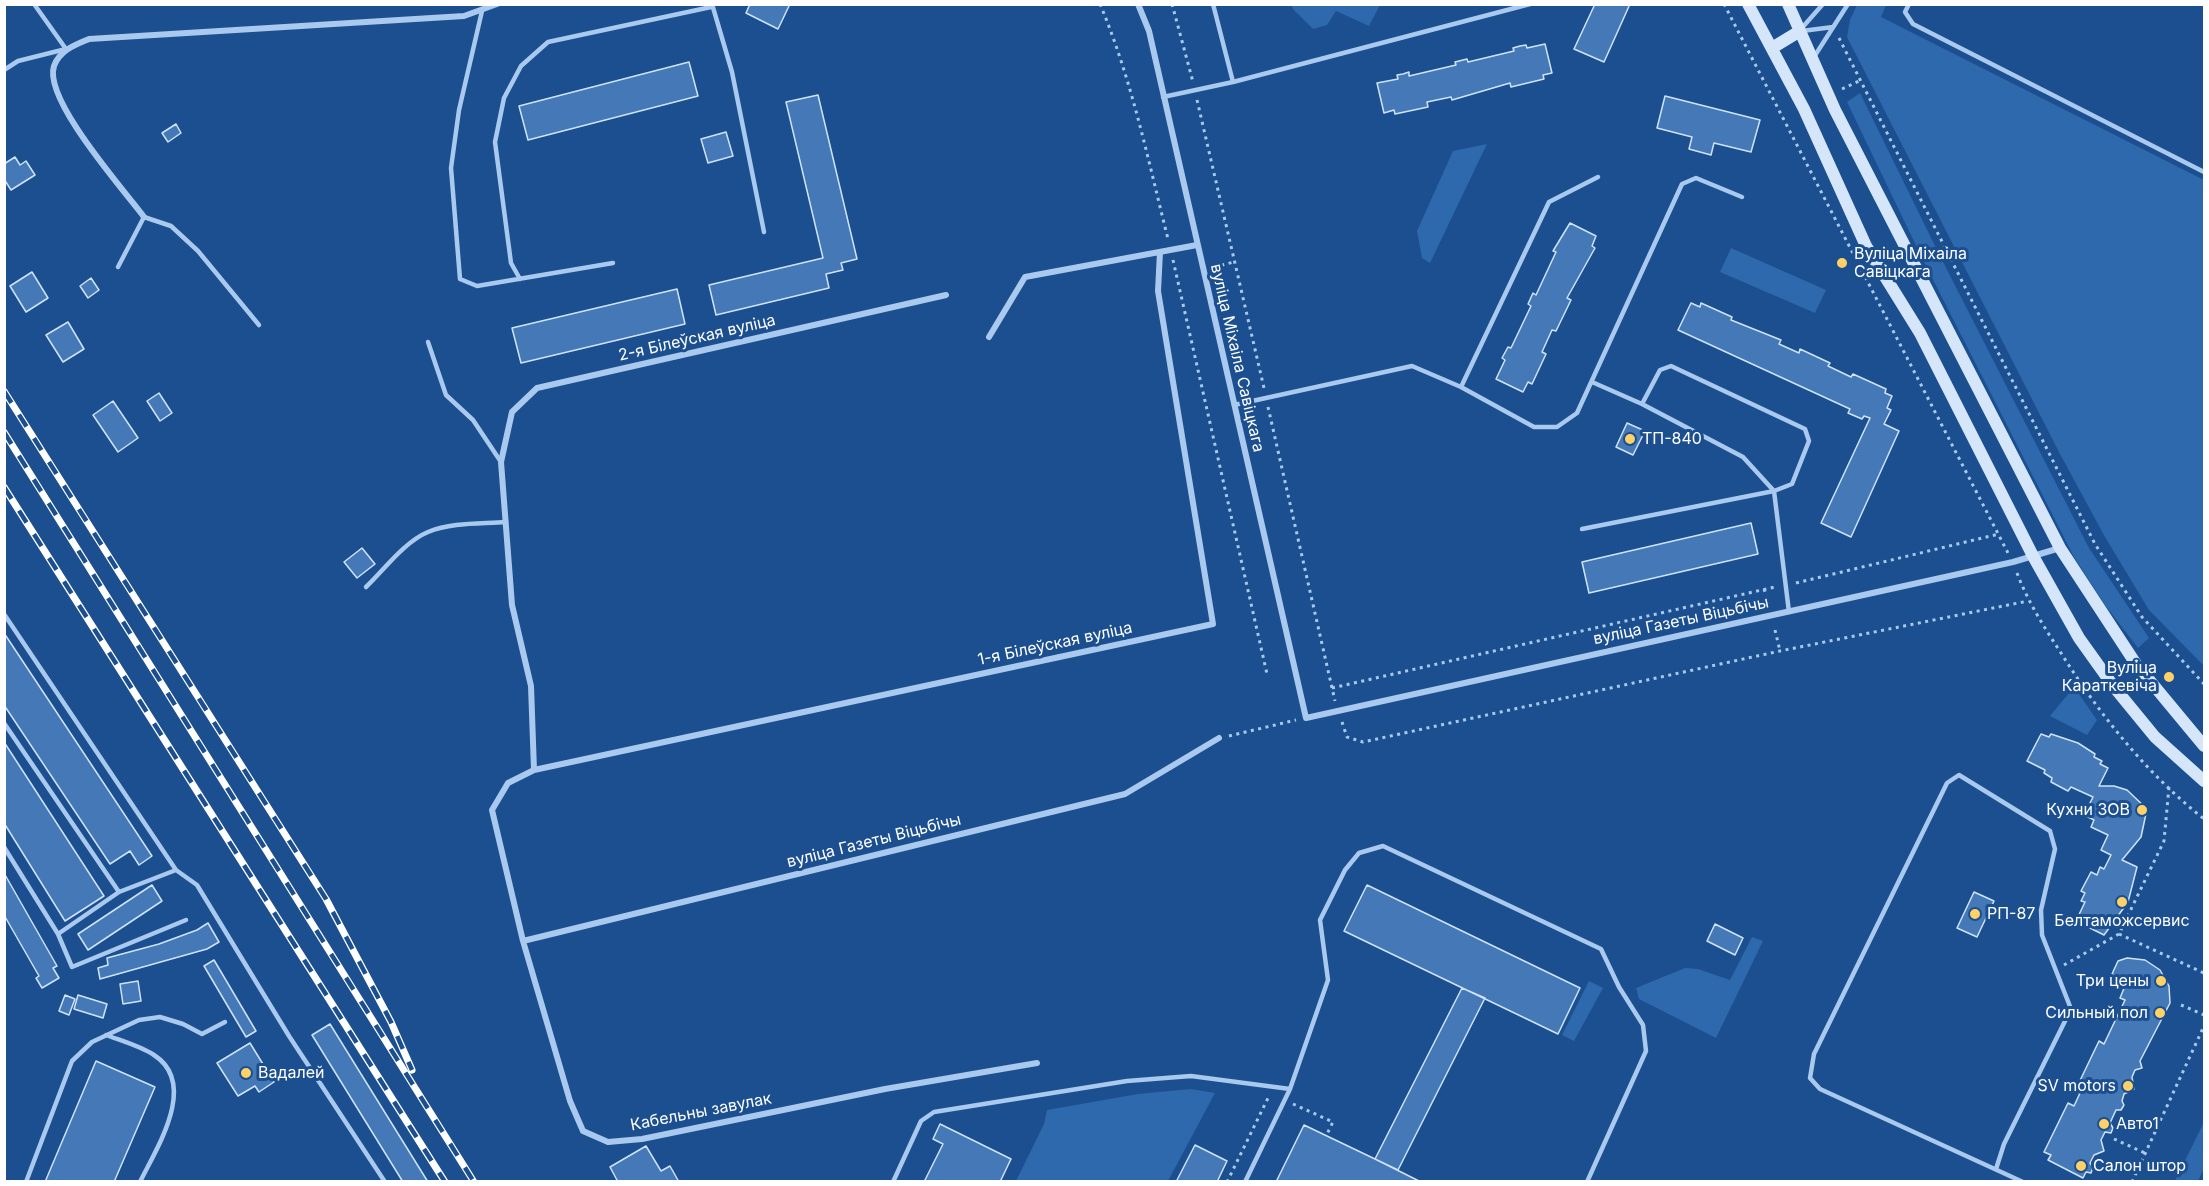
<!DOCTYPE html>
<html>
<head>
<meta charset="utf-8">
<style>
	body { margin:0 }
	#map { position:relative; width:2209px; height:1186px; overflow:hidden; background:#1b4f8f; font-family:Inter,sans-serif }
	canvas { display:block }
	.frame { position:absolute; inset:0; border:6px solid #fff; pointer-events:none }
</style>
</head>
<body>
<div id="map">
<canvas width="2209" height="1186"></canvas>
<div class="frame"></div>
</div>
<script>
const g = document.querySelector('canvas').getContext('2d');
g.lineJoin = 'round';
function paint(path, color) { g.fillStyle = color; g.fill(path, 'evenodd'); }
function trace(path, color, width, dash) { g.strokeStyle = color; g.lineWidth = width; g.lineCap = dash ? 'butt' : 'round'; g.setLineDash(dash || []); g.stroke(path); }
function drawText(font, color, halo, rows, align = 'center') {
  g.font = font + ' Inter,sans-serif'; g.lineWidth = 6; g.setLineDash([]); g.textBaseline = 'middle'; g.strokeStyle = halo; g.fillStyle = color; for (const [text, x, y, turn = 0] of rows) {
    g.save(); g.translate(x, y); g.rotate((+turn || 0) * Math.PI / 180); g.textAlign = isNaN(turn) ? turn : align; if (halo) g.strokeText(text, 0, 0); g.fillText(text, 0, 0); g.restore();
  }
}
paint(new Path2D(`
	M1292 5V4L1380 5 1369 26 1336 11 1327 25 1313 29 1293 9Z
	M1857 5H1886L1881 17 2204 180V666L2149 610 2105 537 2060 454 1847 37 1850 20Z
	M1860 93 1938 252 2089 548 2149 638 2138 648 2105 605 2074 557 1923 260 1847 102Z
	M1487 144 1430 263 1422 258 1417 231 1453 151Z
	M1731 248 1826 290 1815 313 1720 272Z
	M2074 687 2097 720 2087 735 2050 716Z
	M1752 937 1763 941 1716 1038 1639 999 1636 988 1685 968 1698 969 1730 980Z
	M1589 981 1603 988 1574 1041 1562 1035Z
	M1191 1089 1215 1093 1168 1181H1016L1044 1124 1047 1110 1138 1094Z
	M2204 1122V1168L2198 1181H2175Z`), '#2e69ad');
const building = new Path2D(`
	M750 4H790L778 29 746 13Z
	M1595 4H1630L1604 62 1574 49Z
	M1545 44 1552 73 1543 75 1544 79 1511 87 1510 83 1452 100 1451 97 1427 102 1428 107 1395 114 1394 110 1384 113 1377 83 1398 79 1397 75 1403 74 1409 72V76L1456 65 1455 62 1467 59 1468 62 1514 51 1513 48 1520 46 1526 45 1527 48Z
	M689 62 698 96 528 140 519 106Z
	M818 95 857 259 841 263 843 270 826 274 829 288 716 315 709 285 823 258 786 102Z
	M1665 96 1760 120 1751 152 1714 143 1711 155 1689 149 1692 137 1657 128Z
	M176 124 181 133 168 142 162 133Z
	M726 132 733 156 708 163 701 139Z
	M15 157 20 165 26 161 35 175 11 190 4 179V164Z
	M1570 223 1596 236 1592 246 1595 248 1567 298 1571 300 1556 331 1552 330 1542 352 1546 354 1532 384 1528 382 1523 392 1496 379 1505 360 1502 358 1508 347 1511 348 1531 306 1528 304 1533 293 1536 295 1556 252 1553 251Z
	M32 272 48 298 26 312 10 286Z
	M91 278 99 290 88 298 80 286Z
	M677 289 685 324 521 363 512 328Z
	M1691 303 1700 307 1701 303 1732 317 1731 320 1781 340 1779 344 1799 353 1800 349 1830 363 1828 366 1851 377 1853 374 1886 389 1885 393 1892 396 1887 408 1891 410 1884 424 1899 431 1851 537 1821 523 1870 418 1864 416 1862 419 1848 413 1850 409 1678 330Z
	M68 322 84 349 63 362 46 335Z
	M159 393 172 413 160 421 147 401Z
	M113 401 138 438 118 452 93 415Z
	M1627 423 1645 431 1633 455 1616 447Z
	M1751 523 1758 554 1589 593 1582 562Z
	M362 548 375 564 357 578 344 562Z
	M4 633 152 856 139 865 130 851 110 864 4 705Z
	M2041 734 2049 737 2051 734 2078 743 2095 754 2094 757 2102 761 2100 764 2108 768 2099 786H2114L2127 790 2147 809 2141 837 2122 860 2137 867 2128 902 2104 935 2076 921 2085 902 2081 901 2085 893 2081 891 2091 872 2097 875 2100 867 2104 869 2111 855 2101 850 2108 835 2091 827 2094 820 2084 815 2093 797 2071 787 2068 791 2051 782 2052 778 2044 773 2045 770 2027 761Z
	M4 742 104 896 65 921 4 823Z
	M4 873 57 966 53 968 59 978 42 988 36 978 39 976 4 915Z
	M152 885 162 901 88 950 78 934Z
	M1367 885 1580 988 1558 1034 1344 931Z
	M1974 892 1994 901 1977 937 1957 928Z
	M208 923 219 942 207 949 100 979 98 968 108 965 107 958 159 944 197 930Z
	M1715 924 1743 938 1735 955 1707 941Z
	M2127 958 2145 960 2160 970 2169 986 2170 1003 2140 1061 2142 1068 2135 1070 2132 1077 2134 1089 2124 1094 2122 1101 2124 1105 2121 1110H2116L2110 1123 2113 1128 2111 1133 2105 1132 2101 1140 2104 1151 2094 1155 2090 1163 2093 1167 2091 1173 2086 1172 2083 1178 2048 1160 2051 1155 2044 1152 2068 1103 2074 1106 2080 1093 2075 1091 2099 1041 2104 1044 2125 1000 2120 998 2127 981 2112 974 2118 961Z
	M214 960 256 1031 246 1037 204 966Z
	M138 981 141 1001 123 1004 120 984Z
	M1462 988 1485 998 1398 1170 1375 1159Z
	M65 995 75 999 69 1015 59 1011Z
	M78 995 107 1004 103 1018 74 1009Z
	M330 1024 428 1182H403L312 1035Z
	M250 1043 274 1082 259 1092 255 1086 238 1096 217 1063Z
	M96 1061 155 1087 114 1182H45Z
	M940 1124 1011 1159 1000 1182H924L943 1144 933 1139Z
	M1304 1125 1375 1159 1421 1182H1276Z
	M1195 1145 1227 1161 1217 1182H1176Z
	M646 1146 661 1171 670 1166 679 1182H618L610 1167Z`);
paint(building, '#4478b7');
trace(building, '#cfe3fa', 1.5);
trace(new Path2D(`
	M1100 4C1132 80 1148 160 1168 239
	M1172 4 1193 82
	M1724 4 2008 553
	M1839 38 2095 544 2142 617 2204 684
	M1842 89 1861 80
	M1197 100 1264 388
	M1173 260 1267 674
	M1214 267 1234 262
	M1268 407 1335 701
	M2017 573C2028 602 2044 627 2061 653 2100 715 2146 773 2204 819
	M1796 583 1999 534
	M1764 589 1769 604
	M1775 630 1780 651
	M1332 688 1775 587
	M1342 722 1347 737 1363 742 1780 651 2028 601
	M1229 736 1296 720
	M2119 934 2204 973
	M2064 965 2119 934 2164 841 2169 787
	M2181 1005 2204 1015
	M1293 1104 1333 1122 1326 1136
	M2114 1139 2145 1153
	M1227 1182 1269 1096
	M2132 1182 2204 1026`), '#a9c9ee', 3, [3, 4.5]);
trace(new Path2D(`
	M712 4 732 72 764 232
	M1213 4 1233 82
	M1909 4 1905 12 1913 24 2204 172
	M482 11 459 110 451 168 460 279 477 286 613 263
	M1801 29 1823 4
	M1802 31 1833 27
	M1814 57 1848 4
	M4 70 18 61 66 49 34 4
	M1163 97 1233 82 1530 4
	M118 267 144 217 171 226 198 251 259 325
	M520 279 511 263 495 142 504 98 521 66 548 42 711 7
	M428 342 446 395 473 420 501 462
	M1592 382 1642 404 1743 457 1774 491 1789 612
	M1461 387 1534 427H1557L1577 413 1682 184 1696 178 1742 197
	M1234 405 1412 366 1461 387 1549 202 1598 177
	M1582 529 1774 491 1792 484 1809 441 1805 429 1671 366 1660 370 1642 404
	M366 587C384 570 404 542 428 532 452 522 481 524 506 522
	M4 614 176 870
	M4 723 119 892 176 870 197 885 289 1036 385 1182
	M4 847 58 934 119 892
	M58 934 72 967 186 920
	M106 1035C122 1041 140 1046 154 1055 199 1084 156 1149 140 1182
	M1996 1169 2004 1144 2071 1009 2042 935 2041 910 2055 849 2050 831 1959 775 1947 783 1814 1054 1810 1078 1820 1089 2023 1182
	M26 1182 72 1061 92 1042 139 1020 160 1017 183 1024 202 1034 225 1022
	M893 1182 921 1121 934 1112 1127 1081 1191 1076 1290 1089
	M1245 1182 1290 1089 1328 980 1320 920 1345 870 1359 853 1383 846 1601 949 1619 987 1643 1025 1646 1051 1587 1182`), '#a9c9ee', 4.5);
trace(new Path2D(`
	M1138 4 1149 31 1306 718 2013 562 2060 548
	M144 217C123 189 43 99 54 66 60 50 75 45 89 39L464 16 497 4
	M989 337 1025 277 1197 245
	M534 770 531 686 512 605 501 462 512 412 537 388 946 295
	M523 941 1125 794 1219 738
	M1037 1063 885 1089 642 1139 608 1142 583 1131 570 1101 523 941 492 810 508 783 534 770 1213 624 1158 291 1160 252`), '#a9c9ee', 6);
trace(new Path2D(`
	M1748 4 1804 109 1866 246 1920 333 2033 556 2079 638 2114 687 2155 737 2204 781
	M1788 4 1835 110 2060 548 2136 664 2204 746
	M1772 48 1800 31`), '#d6e6fa', 12);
const rail = new Path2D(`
	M4 391 326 899 391 1022 412 1070
	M4 432 474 1182
	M4 487 445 1182`);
trace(rail, '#fff', 7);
trace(rail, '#1b4f8f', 4.5, [14]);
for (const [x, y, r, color] of [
	[1842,263,6,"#ffd166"],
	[1630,439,6,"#ffd166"],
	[2169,677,6,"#ffd166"],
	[2142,810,6,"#ffd166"],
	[2122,902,6,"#ffd166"],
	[1975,914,6,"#ffd166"],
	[2161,981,6,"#ffd166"],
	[2160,1013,6,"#ffd166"],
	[246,1073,6,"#ffd166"],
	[2128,1086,6,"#ffd166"],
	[2104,1124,6,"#ffd166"],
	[2081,1166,6,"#ffd166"]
]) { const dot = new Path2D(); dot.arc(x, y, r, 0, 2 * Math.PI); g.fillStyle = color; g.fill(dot); trace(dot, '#1b4f8f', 2); }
drawText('16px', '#fff', '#1b4f8f', [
	["Вуліца Міхаіла",1854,254],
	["Савіцкага",1854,272],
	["ТП-840",1642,439],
	["Вуліца",2157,668,"right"],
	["Караткевіча",2157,686,"right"],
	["Кухни ЗОВ",2130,810,"right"],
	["РП-87",1987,914],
	["Белтаможсервис",2122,921,"center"],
	["Три цены",2149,981,"right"],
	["Сильный пол",2148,1013,"right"],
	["Вадалей",258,1073],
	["SV motors",2116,1086,"right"],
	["Авто1",2116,1124],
	["Салон штор",2093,1166]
], 'left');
drawText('16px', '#fff', '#1b4f8f', [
	["2-я Білеўская вуліца",697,338,-13],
	["вуліца Міхаіла Савіцкага",1237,358,77],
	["вуліца Газеты Віцьбічы",1681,621,-12],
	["1-я Білеўская вуліца",1055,644,-12],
	["вуліца Газеты Віцьбічы",874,841,-14],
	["Кабельны завулак",701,1112,-11]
]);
</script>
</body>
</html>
